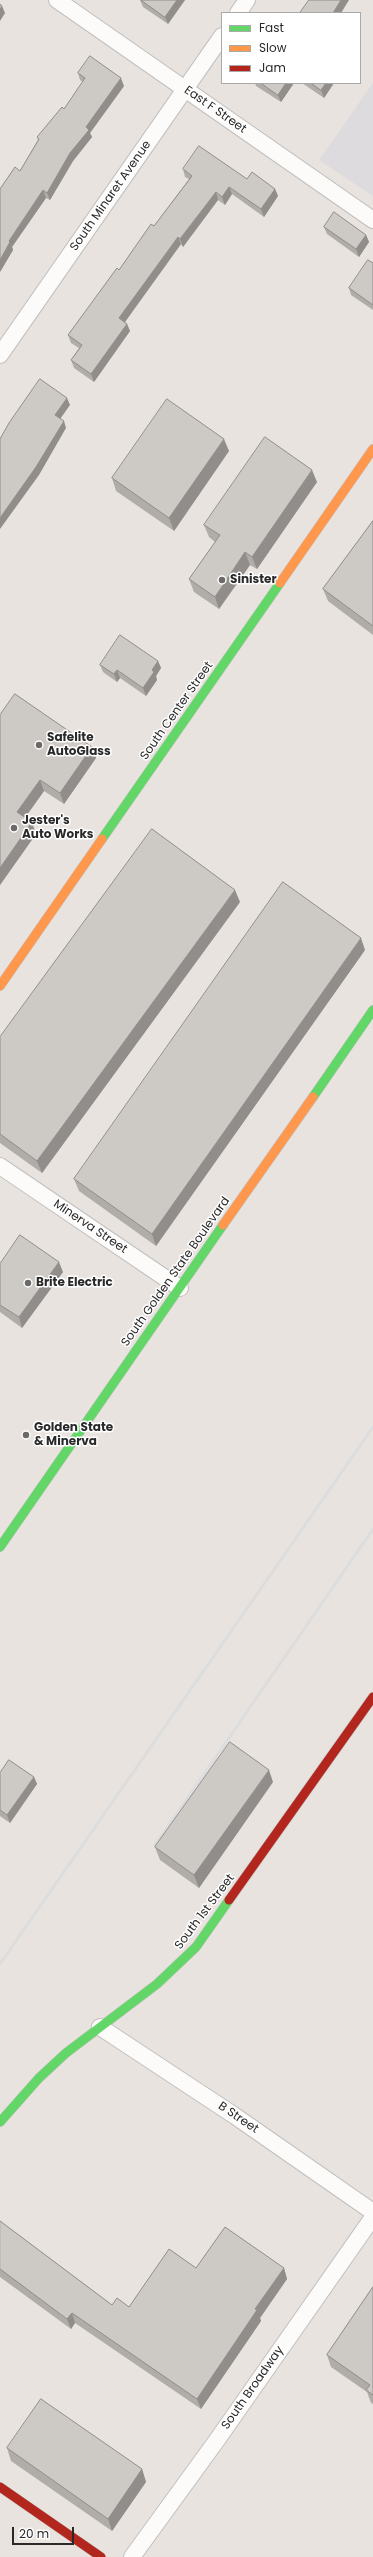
<!DOCTYPE html>
<html>
<head>
<meta charset="utf-8">
<style>
	body { margin:0 }
	#map { position:relative; width:373px; height:2557px; overflow:hidden; background:#e8e3de; font-family:Poppins,sans-serif }
	canvas { display:block }
	.legend { position:absolute; left:221px; top:12px; width:140px; height:72px; box-sizing:border-box; background:#fff; border:1px solid #a9a9a9; margin:0; padding:5px 7px; list-style:none; font-size:12px; color:#292929 }
	.legend li { display:flex; align-items:center; gap:8px; height:20px }
	.legend b { width:20px; border:1px solid #a9a9a9 }
	.scale { position:absolute; left:12px; top:2527px; width:62px; height:18px; box-sizing:border-box; border:2px solid #292929; border-top:0; padding-left:5px; font-size:12px; line-height:14px; white-space:nowrap; color:#292929; -webkit-text-stroke:3px #fff; paint-order:stroke }
</style>
</head>
<body>
<div id="map">
<canvas width="373" height="2557"></canvas>
<ul class="legend">
<li><b style="height:5px;background:#63d668"></b>Fast</li>
<li><b style="height:5px;background:#ff974d"></b>Slow</li>
<li><b style="height:5px;background:#b3261e"></b>Jam</li>
</ul>
<div class="scale">20 m</div>
</div>
<script>
const g = document.querySelector('canvas').getContext('2d');
g.lineJoin = 'round';
function paint(path, color) { g.fillStyle = color; g.fill(path, 'evenodd'); }
function trace(path, color, width, dash) { g.strokeStyle = color; g.lineWidth = width; g.lineCap = dash ? 'butt' : 'round'; g.setLineDash(dash || []); g.stroke(path); }
function drawText(font, color, halo, rows, align = 'center') {
  g.font = font + ' Poppins,sans-serif'; g.lineWidth = 3; g.setLineDash([]); g.textBaseline = 'middle'; g.strokeStyle = halo; g.fillStyle = color; for (const [text, x, y, turn = 0] of rows) {
    g.save(); g.translate(x, y); g.rotate((+turn || 0) * Math.PI / 180); g.textAlign = isNaN(turn) ? turn : align; if (halo) g.strokeText(text, 0, 0); g.fillText(text, 0, 0); g.restore();
  }
}
paint(new Path2D(`
	M373 83V196L319 160Z`), '#dddbde');
const street = new Path2D(`
	M57 0 373 220
	M238 13 247 0
	M0 355 222 36
	M0 1166 180 1288
	M100 2027 235 2116 373 2212
	M132 2557 217 2440 373 2217`);
const fast = new Path2D(`
	M102 839 280 583
	M313 1097 373 1010
	M0 1547 223 1225
	M0 2122 39 2078 66 2053 157 1984 196 1947 229 1900`);
const slow = new Path2D(`
	M280 583 373 449
	M0 986 102 839
	M223 1225 313 1097`);
const jam = new Path2D(`
	M229 1900 373 1697
	M0 2487 101 2557`);
trace(street, '#c1c0c0', 18);
trace(fast, '#c1c0c0', 10);
trace(slow, '#c1c0c0', 10);
trace(jam, '#c1c0c0', 10);
trace(street, '#fcfbfa', 16);
trace(fast, '#63d668', 9);
trace(slow, '#ff974d', 9);
trace(jam, '#b3261e', 9);
trace(new Path2D(`
	M155 1845 373 1529
	M0 1964 373 1427`), '#ddddde', 3);
paint(new Path2D(`
	M140 0H185L168 24 143 7Z
	M78 73 124 86 90 133 92 137 73 161 50 200 46 198 12 247 13 250 0 272 20 171 38 140 37 137 64 109 83 82 80 80Z
	M255 83H294L281 102 256 86Z
	M302 83H334L324 98Z
	M183 169 247 179 275 189 278 196 264 217 232 194 225 205 218 200 183 247 181 244 125 322 127 324 130 331 94 382 74 368 71 360 79 348 71 343 68 335 154 226 189 179 185 177Z
	M324 227 366 235 369 242 359 257 327 234Z
	M373 263V310L351 295 349 288Z
	M229 451 174 531 116 491 112 478Z
	M317 482 257 569 250 565 219 609 194 592 189 579 215 542 209 537 204 525Z
	M373 521V635L328 601 323 589Z
	M158 661 161 668 156 676 157 680 146 696 120 678 117 682 103 672 100 665Z
	M0 715 92 747 96 758 64 804 44 791 25 818 36 834 0 885Z
	M240 902 42 1173 0 1143V1037Z
	M365 950 156 1246 79 1191 74 1179Z
	M0 1264 63 1272 22 1328 0 1312Z
	M0 1773 34 1777 37 1784 10 1823 0 1816Z
	M273 1782 199 1888 160 1860 155 1847Z
	M0 2221 112 2305 129 2307 196 2268H284L287 2279 260 2318 261 2321 201 2409 75 2323 71 2329 0 2277Z
	M373 2287V2404L371 2403 367 2392 331 2367 327 2355Z
	M7 2448 142 2469 146 2482 112 2531 11 2461Z`), '#b0ada9');
paint(new Path2D(`
	M177 0H185L168 24 165 17Z
	M341 0H349L341 13H333Z
	M2 6 5 13 0 21V9Z
	M121 78 124 86 90 133 92 137 73 161 50 200 47 193 70 153 86 127Z
	M286 83H294L281 102 278 95Z
	M326 83H334L324 98 321 90Z
	M229 187 232 194 225 205 222 197Z
	M275 189 278 196 264 217 261 209Z
	M43 190 46 198 12 247 13 250 0 272V260L9 241Z
	M216 192 218 200 183 247 180 239Z
	M366 235 369 242 359 257 356 249Z
	M178 237 181 244 122 326 119 318Z
	M127 324 130 331 94 382 91 374Z
	M67 398 70 405 58 422 55 415Z
	M64 421 66 428 39 475 0 529V518Z
	M224 439 229 451 174 531 169 518Z
	M312 470 317 482 257 569 252 557Z
	M245 552 250 565 219 609 215 597Z
	M158 661 161 668 156 676 157 680 146 696 143 688 152 670Z
	M117 670 120 678 117 682 114 674Z
	M92 747 96 758 64 804 60 793Z
	M40 780 44 791 21 823 17 812Z
	M32 822 36 834 0 885V868Z
	M235 890 240 902 42 1173 37 1161Z
	M361 938 365 950 156 1246 152 1234Z
	M59 1262 63 1272 22 1328 19 1317Z
	M269 1770 273 1782 199 1888 194 1875Z
	M34 1777 37 1784 10 1823 7 1815Z
	M284 2268 287 2279 260 2318 261 2321 201 2409 197 2399 255 2309Z
	M72 2313 75 2323 71 2329 67 2319Z
	M142 2469 146 2482 112 2531 108 2519Z`), '#908d8a');
const building = new Path2D(`
	M141 0H177L165 17Z
	M309 0H341L333 13H300Z
	M0 4 2 6 0 9Z
	M90 56 121 78 86 127 89 130 70 153 47 193 43 190 9 241 10 242 0 260V189L15 167 20 171 39 139 37 137 62 107 64 109 85 78 78 73Z
	M261 83H286L278 95Z
	M311 83H326L321 90Z
	M199 146 247 179 252 172 275 189 261 209 229 187 222 197 216 192 180 239 178 237 119 318 127 324 91 374 71 360 82 345 68 335 117 268 119 270 151 224 154 226 192 176 183 169Z
	M334 212 366 235 356 249 324 227Z
	M368 260 373 263V305L349 288Z
	M40 379 67 398 55 415 64 421 36 467 0 518V439L9 423Z
	M167 399 224 439 169 518 112 478Z
	M265 437 312 470 252 557 245 552 215 597 189 579 220 535 204 525Z
	M373 521V626L323 589Z
	M120 635 158 661 152 670 154 672 143 688 117 670 114 674 100 665Z
	M15 694 92 747 60 793 40 780 17 812 32 822 0 868V715Z
	M152 829 235 890 37 1161 0 1134V1037Z
	M283 882 361 938 152 1234 74 1179Z
	M20 1235 59 1262 19 1317 0 1305V1264Z
	M230 1742 269 1770 194 1875 155 1847Z
	M9 1760 34 1777 7 1815 0 1810V1773Z
	M0 2221 112 2305 117 2298 129 2307 169 2249 196 2268 225 2227 284 2268 255 2309 257 2310 197 2399 72 2313 67 2319 0 2269Z
	M373 2287V2395L366 2390 370 2385 327 2355Z
	M41 2399 142 2469 108 2519 7 2448Z`);
paint(building, '#cdc9c5');
trace(building, '#908d8a', 1);
for (const [x, y, r, color] of [
	[222,580,4,"#6c6a68"],
	[39,745,4,"#6c6a68"],
	[14,828,4,"#6c6a68"],
	[28,1283,4,"#6c6a68"],
	[26,1435,4,"#6c6a68"]
]) { const dot = new Path2D(); dot.arc(x, y, r, 0, 2 * Math.PI); g.fillStyle = color; g.fill(dot); trace(dot, '#fff', 1.5); }
drawText('12px', '#292929', '#fff', [
	["East F Street",215,110,35],
	["South Minaret Avenue",111,196,-55],
	["South Center Street",177,711,-55],
	["Minerva Street",90,1227,34],
	["South Golden State Boulevard",176,1272,-55],
	["South 1st Street",205,1912,-53],
	["B Street",238,2118,34],
	["South Broadway",253,2388,-55]
]);
drawText('bold 12px', '#292929', '#fff', [
	["Sinister",230,580],
	["Safelite",47,738],
	["AutoGlass",47,752],
	["Jester's",22,821],
	["Auto Works",22,835],
	["Brite Electric",36,1283],
	["Golden State",34,1428],
	["& Minerva",34,1442]
], 'left');
</script>
</body>
</html>
